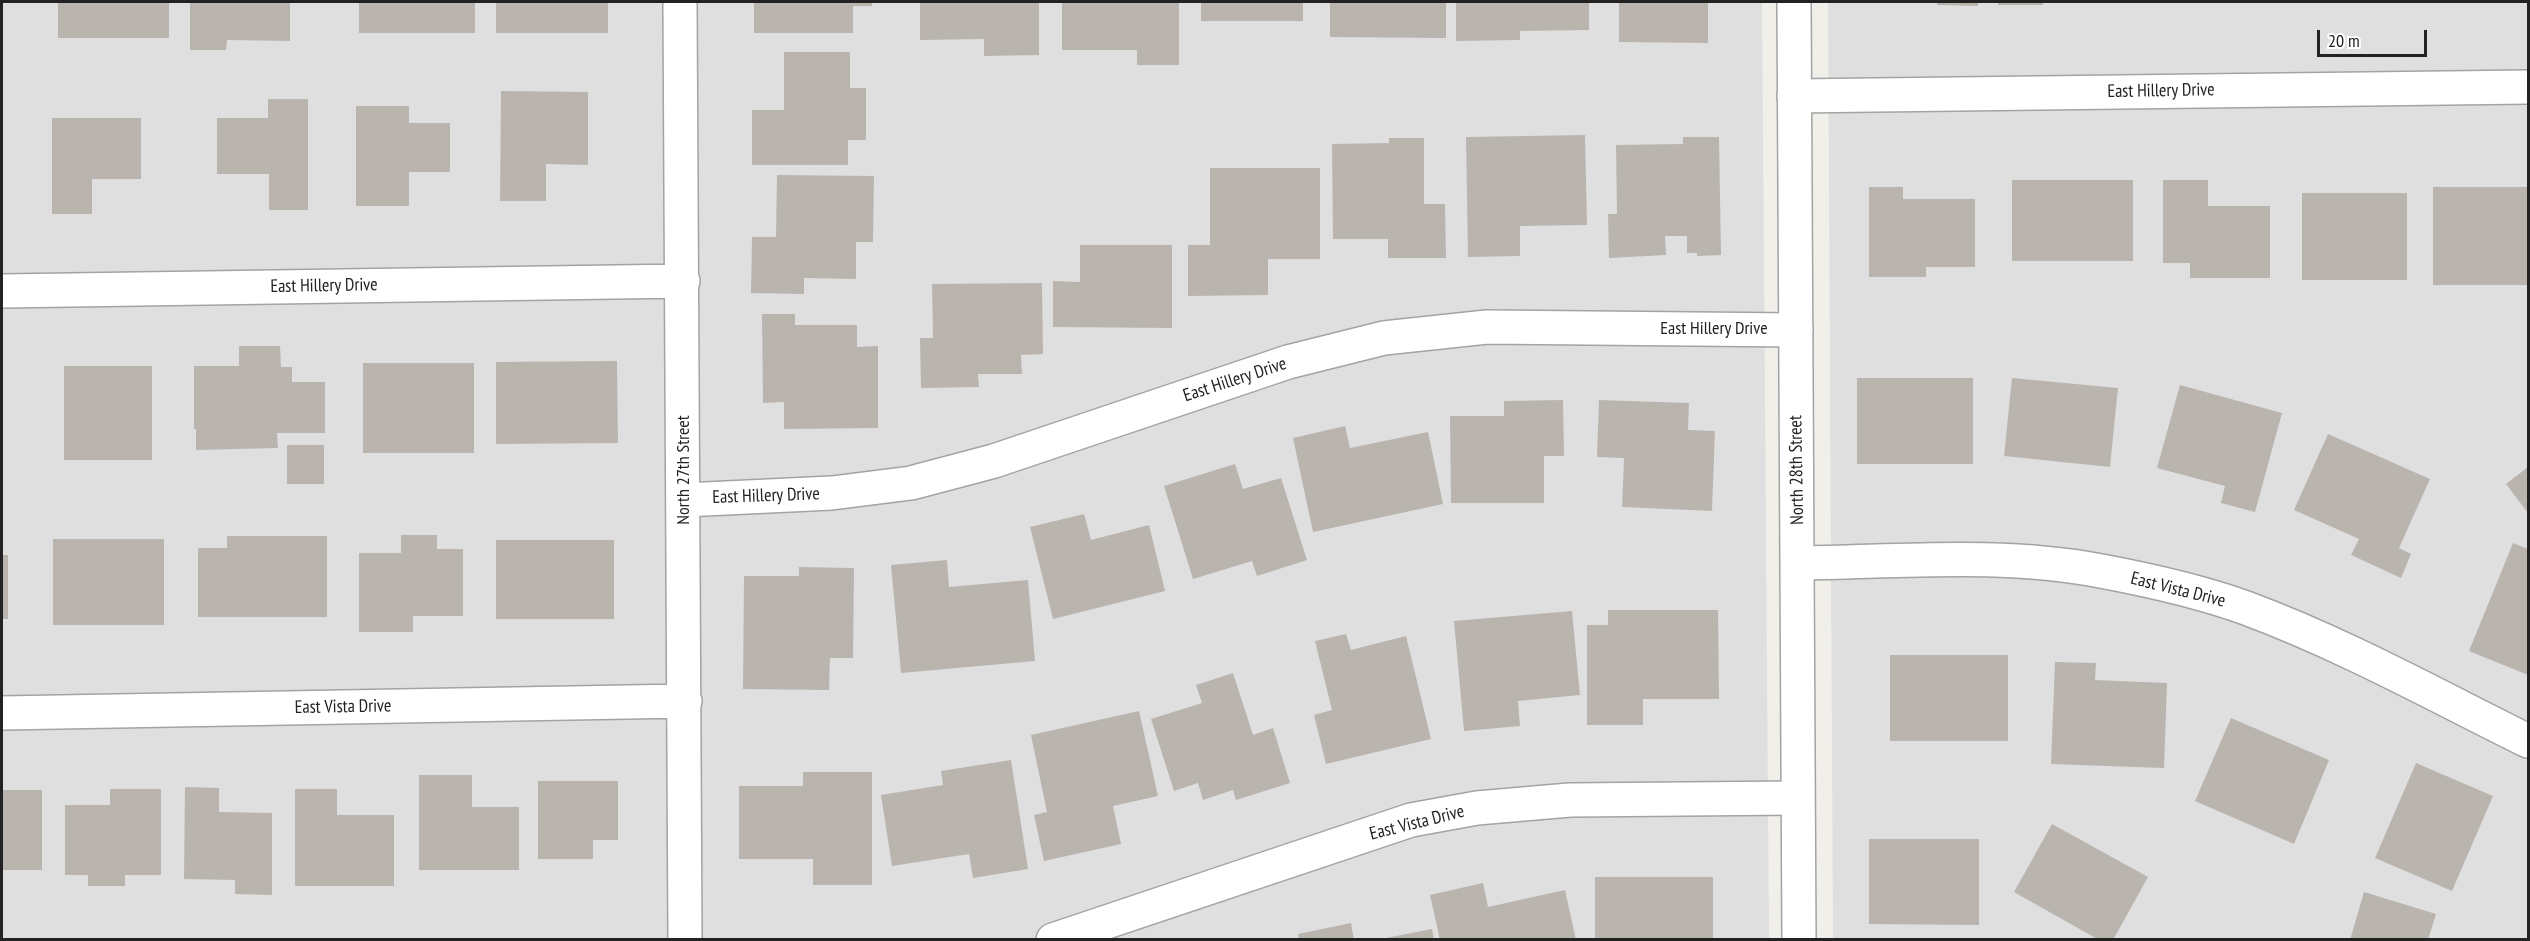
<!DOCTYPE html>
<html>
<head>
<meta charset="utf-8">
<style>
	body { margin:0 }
	#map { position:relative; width:2530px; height:941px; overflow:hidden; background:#f1efea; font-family:"PT Sans Narrow",sans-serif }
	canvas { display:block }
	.frame { position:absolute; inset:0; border:3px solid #222; pointer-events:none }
	.scale { position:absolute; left:2317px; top:30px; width:110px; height:27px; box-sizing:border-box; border:3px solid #222; border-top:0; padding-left:8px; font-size:18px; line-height:21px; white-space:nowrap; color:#222; -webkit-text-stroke:4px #fff; paint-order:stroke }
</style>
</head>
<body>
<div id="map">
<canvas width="2530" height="941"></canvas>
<div class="frame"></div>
<div class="scale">20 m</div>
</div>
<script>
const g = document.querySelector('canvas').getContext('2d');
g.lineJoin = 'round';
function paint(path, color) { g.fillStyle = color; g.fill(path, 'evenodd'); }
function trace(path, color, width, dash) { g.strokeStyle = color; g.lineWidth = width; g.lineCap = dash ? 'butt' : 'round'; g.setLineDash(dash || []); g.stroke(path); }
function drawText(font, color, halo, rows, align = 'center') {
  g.font = font + ' "PT Sans Narrow",sans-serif'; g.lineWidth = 6; g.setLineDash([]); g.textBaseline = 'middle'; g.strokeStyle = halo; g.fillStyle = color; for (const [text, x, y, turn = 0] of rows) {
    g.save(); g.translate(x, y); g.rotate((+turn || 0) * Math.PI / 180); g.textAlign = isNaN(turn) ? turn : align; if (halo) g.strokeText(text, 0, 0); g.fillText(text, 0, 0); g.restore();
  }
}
paint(new Path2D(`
	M2 2H1762L1769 939 2 940Z
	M1828 2H2528V939H1833Z`), '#e0dfdf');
paint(new Path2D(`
	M58 2H169V38H58Z
	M190 2H290V41L227 40 226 50H190Z
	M359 2H475V33H359Z
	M496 2H608V33H496Z
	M754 2H872V6H853V33H754Z
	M920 2H1039V55L984 56V39L920 40Z
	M1062 2H1179V65H1137V50H1062Z
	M1201 2H1303V21H1201Z
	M1330 2H1446V38L1330 37Z
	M1456 2H1589V30L1520 31V40L1456 41Z
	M1619 2H1708V43L1619 42Z
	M1937 2H1978V6L1937 5Z
	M1998 2H2043V5H1998Z
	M784 52H850V88H866V140H848V165H752V110H784Z
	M501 91 588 92V165L546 164V201H500Z
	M268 99H308V210H269V174H217V118H268Z
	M356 106H409V123H450V172H409V206H356Z
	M52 118H141V179H92V214H52Z
	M1585 135 1587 225 1520 226V256L1468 257 1466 137Z
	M1683 137H1719L1721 255 1697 256V253H1687V236H1665L1666 255 1609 258 1608 214H1617L1616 145 1683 144Z
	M1389 138H1424V204H1445L1446 258H1388V239H1333L1332 144 1389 143Z
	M1210 168H1320V259H1268V295L1188 296V245H1210Z
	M777 175 874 176 873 242H856V279L804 278V294L751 293 752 237H776Z
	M2012 180H2133V261H2012Z
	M2163 180H2208V206H2270V278H2190V263H2163Z
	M1869 187H1903V199H1975V267H1926V277H1869Z
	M2433 187H2528V285H2433Z
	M2302 193H2407V280H2302Z
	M1080 245H1172V328L1053 327V281L1080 282Z
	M1042 283 1043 354 1021 355 1022 374H978L979 387 921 388 920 338H933L932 284Z
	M762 314H795V325H857V347L878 346V428L784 429V402L763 403Z
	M239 346H280L281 367H292V382H325V433H277L278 448 196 450V429H194V366H239Z
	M617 361 618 443 496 444V362Z
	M363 363H474V453H363Z
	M64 366H152V460H64Z
	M1857 378H1973V464H1857Z
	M2012 378 2118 388 2110 467 2004 456Z
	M2180 385 2282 413 2255 512 2221 503 2225 486 2157 468Z
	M1563 400 1564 456H1544V503H1451L1450 416H1504V401Z
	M1599 400 1689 403 1688 430 1715 431 1712 511 1622 507 1624 458 1597 457Z
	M1345 426 1350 448 1428 432 1443 504 1313 532 1293 438Z
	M2328 434 2430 479 2399 548 2411 554 2401 578 2351 555 2359 539 2294 510Z
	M287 445H324V484H287Z
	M1235 464 1243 489 1281 478 1307 560 1257 576 1252 561 1193 579 1164 486Z
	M2528 467V513L2506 484Z
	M1084 514 1091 540 1149 525 1165 591 1053 619 1030 527Z
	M401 535H437V549H463V616H413V632H359V553H401Z
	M227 536H327V617H198V548H227Z
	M53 539H164V625H53Z
	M496 540H614V619H496Z
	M2513 543 2528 549V675L2469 651Z
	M2 555H8V619H2Z
	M947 560 949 587 1028 580 1035 661 901 673 891 565Z
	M799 567 854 568 853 658H830L829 690 743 689 744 576H799Z
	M1608 610H1718L1719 699H1643V725H1587V625H1608Z
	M1572 611 1580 695 1518 701 1520 726 1464 731 1454 621Z
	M1346 634 1351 650 1406 636 1431 739 1326 764 1314 715 1332 710 1315 641Z
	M1890 655H2008V741H1890Z
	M2055 662 2096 663 2095 680 2167 683 2164 768 2051 764Z
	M1233 673 1253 735 1273 728 1290 783 1236 800 1233 790 1203 800 1198 783 1174 791 1151 719 1202 703 1196 685Z
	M1139 711 1158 796 1113 806 1121 844 1044 861 1034 815 1047 812 1031 735Z
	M2231 718 2329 760 2294 844 2195 801Z
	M1011 760 1028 869 973 878 969 854 892 866 881 795 943 785 941 771Z
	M2416 763 2493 796 2452 891 2375 858Z
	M803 772H872V885H813V859H739V786H803Z
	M419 775H472V807H519V870H419Z
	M538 781H618V840H593V859H538Z
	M185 787 219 788V812L272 813V895L235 894V880L184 879Z
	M110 789H161V875H125V886H88V875H65V805H110Z
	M295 789H337V815H394V886H295Z
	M2 790H42V870H2Z
	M2052 824 2148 877 2113 940H2099L2014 892Z
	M1869 839H1979V925L1869 924Z
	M1595 877H1713V940H1595Z
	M1483 883 1488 907 1565 890 1576 940H1440L1430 895Z
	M2364 892 2436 914 2428 940H2350Z
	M1351 923 1354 940H1299L1298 934Z
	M1432 929 1434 940H1387L1386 938Z`), '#bab4af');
const minor = new Path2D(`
	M680 2 685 940
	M1794 96 2528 87
	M2 291 683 281
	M684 500 832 493 911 483 994 461 1288 362 1384 338 1487 327 1796 330
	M1798 563C1898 562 2002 552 2101 571 2149 580 2199 591 2246 608 2343 644 2435 695 2528 741
	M2 713 685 701
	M1053 940 1411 820 1477 808 1570 800 1797 798`);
const tertiary = new Path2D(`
	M1794 2 1799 940`);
trace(minor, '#a3a3a3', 36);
trace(tertiary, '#a3a3a3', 36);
trace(minor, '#fff', 33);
trace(tertiary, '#fff', 33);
drawText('18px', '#222', '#fff', [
	["East Hillery Drive",2161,91,-1],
	["East Hillery Drive",324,286,-1],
	["East Hillery Drive",1714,329],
	["East Hillery Drive",1235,380,-18],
	["North 27th Street",684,470,-90],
	["North 28th Street",1797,470,-91],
	["East Hillery Drive",766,496,-2],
	["East Vista Drive",2178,590,14],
	["East Vista Drive",343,707,-1],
	["East Vista Drive",1417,823,-14]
]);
</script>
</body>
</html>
